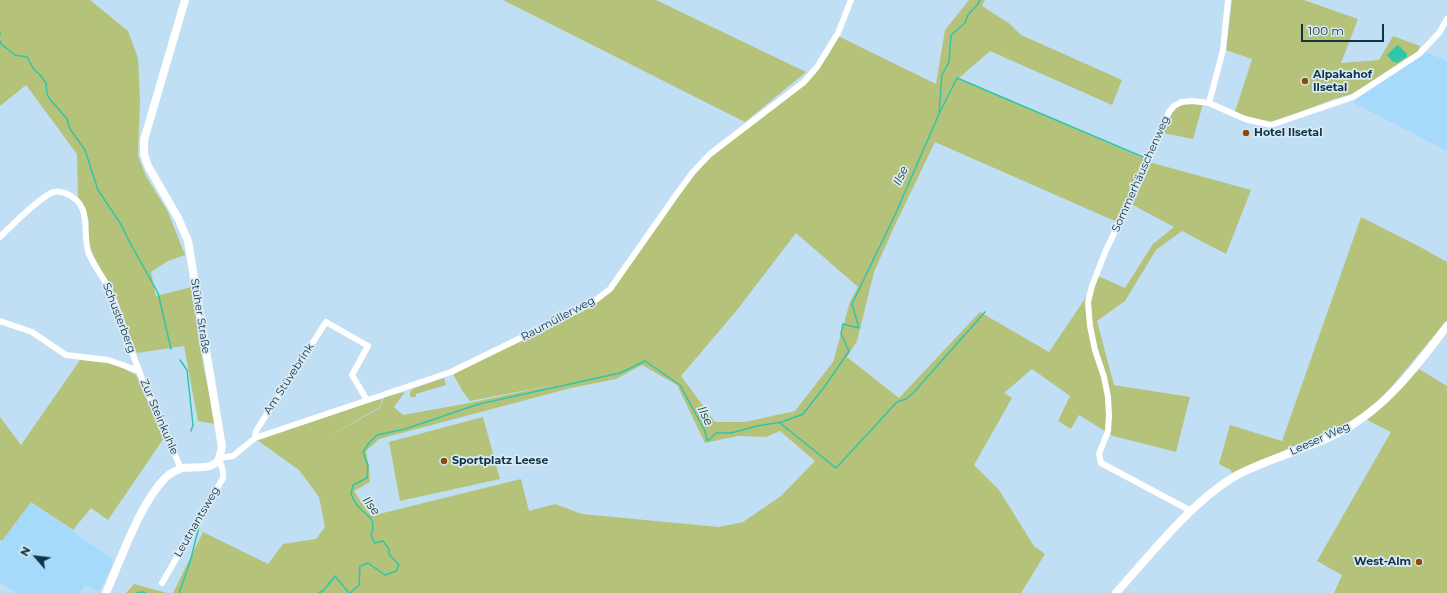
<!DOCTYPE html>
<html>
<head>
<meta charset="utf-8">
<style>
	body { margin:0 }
	#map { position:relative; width:1447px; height:593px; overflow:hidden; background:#c0dff4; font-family:Montserrat,sans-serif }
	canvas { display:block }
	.north { position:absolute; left:16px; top:537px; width:40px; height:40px; -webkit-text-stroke:3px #daeaf4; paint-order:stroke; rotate:298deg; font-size:11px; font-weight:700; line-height:16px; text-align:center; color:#0f3347 }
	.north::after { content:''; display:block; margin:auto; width:14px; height:18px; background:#0f3347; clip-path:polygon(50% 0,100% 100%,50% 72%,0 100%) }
	.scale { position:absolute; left:1301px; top:24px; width:83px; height:18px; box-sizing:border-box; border:2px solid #0f3347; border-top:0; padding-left:5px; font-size:12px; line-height:14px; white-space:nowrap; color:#0f3347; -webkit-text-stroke:3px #daeaf4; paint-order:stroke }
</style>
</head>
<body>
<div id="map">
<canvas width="1447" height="593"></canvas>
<div class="north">N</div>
<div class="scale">100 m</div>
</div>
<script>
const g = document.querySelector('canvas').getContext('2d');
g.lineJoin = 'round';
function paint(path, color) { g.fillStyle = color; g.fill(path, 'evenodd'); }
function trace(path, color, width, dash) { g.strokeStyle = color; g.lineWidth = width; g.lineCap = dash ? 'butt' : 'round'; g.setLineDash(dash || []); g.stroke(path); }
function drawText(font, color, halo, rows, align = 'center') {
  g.font = font + ' Montserrat,sans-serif'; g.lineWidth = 3.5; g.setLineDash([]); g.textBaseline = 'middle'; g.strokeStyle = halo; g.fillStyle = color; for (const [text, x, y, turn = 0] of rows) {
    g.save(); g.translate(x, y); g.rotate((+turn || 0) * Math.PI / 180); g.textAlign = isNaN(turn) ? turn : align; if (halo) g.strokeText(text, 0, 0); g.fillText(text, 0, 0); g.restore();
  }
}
paint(new Path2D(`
	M1427 52 1447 61V151L1352 102Z
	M31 502 112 559V565L99 592 85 585 81 593H16L0 582V544Z`), '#a6dafb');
paint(new Path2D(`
	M0 0H90L128 31 138 58 140 100 138 156 146 176 168 212 185 255 168 261 151 272 156 296 192 287 201 353 215 424 198 421 184 346 137 353 112 290 88 245 87 235 89 222 86 211 78 198 77 154 26 85 0 106Z
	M503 0H656L806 72 745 122Z
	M969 0H985L982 6 1010 24 1021 35 1122 80 1112 105 990 51 959 78 1147 160 1117 222 935 142 895 225 874 272 857 341 847 357 899 398 980 312 1049 352 1091 290 1093 291 1098 276 1125 288 1153 244 1174 227 1131 204 1149 162 1251 190 1226 254 1182 231 1156 250 1125 301 1097 321 1114 385 1190 397 1176 452 1113 436 1079 415 1071 429 1058 421 1070 396 1032 369 1004 393 1012 398 974 465 999 490 1034 546 1045 554 1021 593H173L203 532 268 564 283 544 316 539 325 527 319 497 299 470 257 440 370 401 382 399 380 407 324 439 380 408 384 397 405 392 394 407 403 415 469 403 553 385 470 401 463 392 453 374 577 314 593 305 612 290 695 173 706 160 819 68 829 54 838 36 936 84 945 30ZM796 233 858 287 850 302 833 362 795 411 745 422H715L681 376 737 310ZM642 365 677 385 705 443 738 436 766 437 780 431 815 461 781 496 743 522 719 527 582 514 555 504 529 511 521 479 371 516 354 491 370 482 369 467 366 451 379 439 571 388 616 379Z
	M1232 0H1304L1358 19 1341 63 1379 60 1393 36 1420 46 1417 54 1352 94 1331 100 1271 123 1257 120 1235 112 1252 59 1226 50Z
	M1191 103 1203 104 1193 139 1163 133C1170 115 1170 107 1191 103Z
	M1361 217 1422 248 1447 262V320L1383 397 1354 421 1291 447 1232 475 1231 470 1219 464 1230 425 1282 441Z
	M80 360 107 363 119 366 136 375 164 438 108 520 91 508 73 530 31 502 2 541 0 540V417L21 445Z
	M1419 369 1447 386V593H1334L1342 575 1317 561 1391 432 1367 420 1387 403Z
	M444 378 446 385 416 394V397H410V393L412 389Z
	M483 417 500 479 400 501 389 442Z
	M134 584 167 593H126Z`), '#b5c279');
paint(new Path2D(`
	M1397 45 1399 46 1407 54V57L1397 63 1392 61 1387 55Z`), '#31c5aa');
trace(new Path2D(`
	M0 32V34
	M0 41 1 44 15 55 27 57 33 68 40 75 46 83 47 94 49 98 67 119 70 129 85 150 98 190 122 226 129 241 158 293 171 349
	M940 112 957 78 1143 157
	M180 360 187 370 193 425 191 431
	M780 423 836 468 897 402 906 399 914 392 985 312
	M137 593 142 592 146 593
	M179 593 190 562 200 523
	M319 593 324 590 335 576 349 593
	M350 593 359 585 360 566 368 563 385 575 396 571 399 565 389 554V549L383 541 375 543 371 536C377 515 368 519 357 505 355 502 353 498 351 494L353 485 367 478 368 466 363 452 369 443 377 435 405 429 479 404 620 373 645 361 680 385 705 431 707 440H709L716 433H731L757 426 782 422 803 414 825 386 849 351 841 334 843 324 859 328 852 304 895 215 939 114 942 75 949 62 951 35 965 23 968 15 977 5 980 0`), '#31c5aa', 1.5);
trace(new Path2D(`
	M1209 103 1223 50 1228 0
	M0 237C10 227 42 195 54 192 57 191 62 192 65 193 93 204 82 229 88 251 92 265 104 277 110 291 121 315 128 343 138 368 150 402 167 435 181 469
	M0 321 32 332 66 355 108 360 120 364 136 370H138
	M255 438 256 431 326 322 368 346 352 375 367 400
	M1191 511 1101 463 1099 454 1108 431 1109 416 1108 397 1104 377 1095 350 1090 326 1088 302 1092 286 1106 250 1142 176 1169 112 1174 106 1181 102 1192 101 1209 103 1245 119 1271 125 1353 97 1419 54 1439 33 1447 19
	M162 583 223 478V471L219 458 233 456 255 438 451 372 592 303 610 289 676 195 693 172 710 154 804 82 817 67 838 33 851 0`), '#fff', 6);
trace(new Path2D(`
	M106 593C121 559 140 503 166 477 171 473 176 470 182 468 194 466 212 471 219 459 220 455 221 450 222 447L188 241 178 218 148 166 144 154V140L185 0
	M1116 593C1151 554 1192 501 1237 475 1265 460 1300 451 1330 437 1382 413 1413 371 1447 326`), '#fff', 8);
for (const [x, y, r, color] of [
	[1305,81,4,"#8a4b10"],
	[1246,133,4,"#8a4b10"],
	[444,461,4,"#8a4b10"],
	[1419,562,4,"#8a4b10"]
]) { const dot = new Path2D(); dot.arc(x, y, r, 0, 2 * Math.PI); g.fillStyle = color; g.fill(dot); trace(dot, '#daeaf4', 1.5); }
drawText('bold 11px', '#0f3347', '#daeaf4', [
	["Alpakahof",1313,75],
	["Ilsetal",1313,88],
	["Hotel Ilsetal",1254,133],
	["Sportplatz Leese",452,461],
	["West-Alm",1411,562,"right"]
], 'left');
drawText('11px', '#0f3347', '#daeaf4', [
	["Sommerhäuschenweg",1141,174,-66],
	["Stüher Straße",200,316,81],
	["Schusterberg",119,318,69],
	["Raumüllerweg",558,319,-28],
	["Am Stüvebrink",289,379,-57],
	["Zur Steinkuhle",159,417,67],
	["Leeser Weg",1320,439,-24],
	["Leutnantsweg",197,522,-60]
]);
drawText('italic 12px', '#15332c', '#daeaf4', [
	["Ilse",901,176,-65],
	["Ilse",705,416,64],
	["Ilse",371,506,52]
]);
</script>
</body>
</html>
